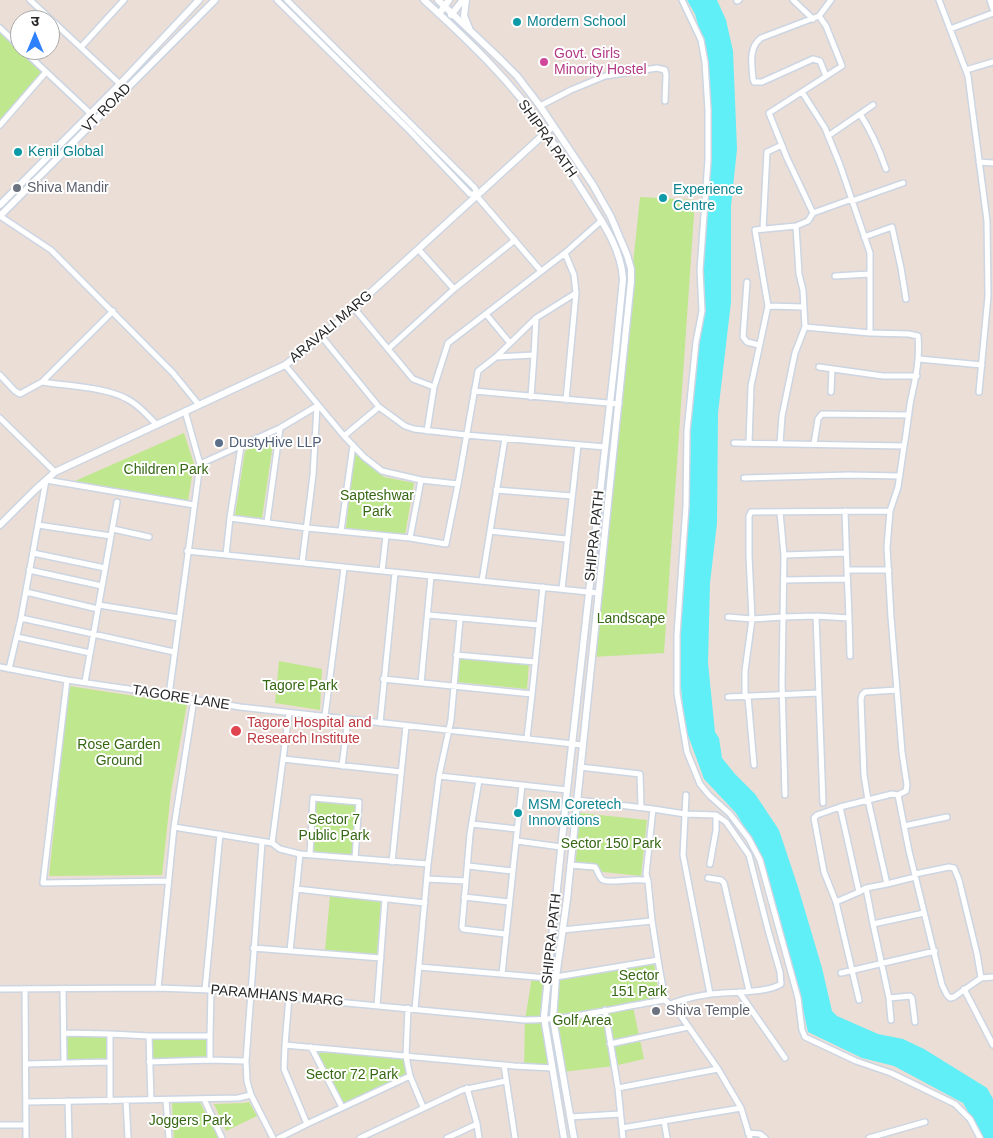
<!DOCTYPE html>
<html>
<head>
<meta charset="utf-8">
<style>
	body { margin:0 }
	#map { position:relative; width:993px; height:1138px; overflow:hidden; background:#ebded6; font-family:Arial,"Noto Sans Devanagari",sans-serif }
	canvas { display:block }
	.north { position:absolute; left:10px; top:10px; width:50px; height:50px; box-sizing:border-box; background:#fff; border:1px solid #a9a9a9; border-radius:50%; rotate:0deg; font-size:14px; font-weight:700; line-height:20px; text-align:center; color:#272727 }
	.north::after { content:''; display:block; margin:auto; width:18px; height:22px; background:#2f82ff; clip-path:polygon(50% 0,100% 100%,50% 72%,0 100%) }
</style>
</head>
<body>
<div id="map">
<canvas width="993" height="1138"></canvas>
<div class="north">उ</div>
</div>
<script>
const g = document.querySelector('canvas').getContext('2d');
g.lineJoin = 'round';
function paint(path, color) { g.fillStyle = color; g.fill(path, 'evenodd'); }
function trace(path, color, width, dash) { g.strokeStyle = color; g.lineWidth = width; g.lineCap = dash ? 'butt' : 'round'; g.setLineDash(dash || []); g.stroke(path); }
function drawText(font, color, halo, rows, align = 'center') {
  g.font = font + ' Arial,sans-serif'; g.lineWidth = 4; g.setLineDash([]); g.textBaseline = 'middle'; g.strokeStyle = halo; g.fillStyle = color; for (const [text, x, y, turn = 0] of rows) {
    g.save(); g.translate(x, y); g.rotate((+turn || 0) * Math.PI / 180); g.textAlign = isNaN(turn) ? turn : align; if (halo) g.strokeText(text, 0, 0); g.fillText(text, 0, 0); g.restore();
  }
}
paint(new Path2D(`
	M0 31 46 72 0 125Z
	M640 197 695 200 664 653 592 657Z
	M184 433 194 464 188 501 75 481Z
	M274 437 262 518 235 515 245 451Z
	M354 453 384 477 414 483 405 535 346 528Z
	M459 658 529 663 527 689 457 682Z
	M279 661 322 669 320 710 275 703Z
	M69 686 187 704 171 792 162 875 49 876Z
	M315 800 357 803 353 855 311 852Z
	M580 813 647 820 641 876 575 869Z
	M330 896 381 901 377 954 325 950Z
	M654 964 659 997 632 1002 644 1059 614 1066 562 1072 524 1067 525 1020 532 977 548 978 618 966 619 970Z
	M65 1033 109 1035V1062L66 1063Z
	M152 1038H207V1058L152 1059Z
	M311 1047 406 1056V1076L342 1107Z
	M200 1102 218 1138H174L172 1103Z
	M249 1102 257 1116 226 1131 214 1104 244 1103Z`), '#bfe78e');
paint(new Path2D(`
	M687 0H717L726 20 733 51 737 149 731 206V302L718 413 717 523 710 583 708 663 715 732 719 738 722 758 735 774 755 794 779 830 798 887 822 968 832 1011 837 1016 878 1034 903 1039 924 1049 987 1088 993 1099V1138H983L963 1103 894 1066 862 1058 808 1032 798 986 759 852 736 813 704 779 685 727 679 667 690 468 691 406 704 295V220L709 146 705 50 695 14Z`), '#60eef7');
const minor = new Path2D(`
	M30 0 120 84
	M277 0 409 130 470 194H475L476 190 474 187 287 0
	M682 0 701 40 705 62 708 110V160L700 270 702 311 696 342 687 431 686 506 677 635V693L687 752 700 784 709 795 730 814 749 839 760 860 798 998 802 1030 805 1037 856 1061 891 1073 955 1104 970 1119 980 1138
	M793 0 813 19
	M939 0 968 76 987 221 988 296 979 392
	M990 0 993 9
	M737 1 739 0
	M819 16 761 38C748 48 752 65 753 79L754 82H762L813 59 820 61 826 76
	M0 28 20 47
	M950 29 993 13
	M81 47 124 0
	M23 50 91 114
	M966 70 993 62
	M802 92 825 128 840 165 870 253V333
	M540 106 571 90 605 76 657 68 665 70 666 75 665 101
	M860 114C872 132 879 149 886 169
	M0 125 46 72
	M828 136 873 105
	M979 162 993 163
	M475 194 541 271
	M852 201 903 183
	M813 213 787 158 769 113 842 66 826 26 819 16 831 0
	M0 216 51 250 173 373 199 405
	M763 229 767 152 782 145
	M864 237 892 227 901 268 906 299
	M419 250 454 289
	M565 253 574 275 576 293 566 400
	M835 276 870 274
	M747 282 743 337 747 342 759 345
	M768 306 804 307
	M354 308 413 379 434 387
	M486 314 510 343
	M322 337 379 407 405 426 414 429 466 435 605 447
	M388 349 454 289 515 240
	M496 357 534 355 536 318
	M919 359 982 365
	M285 365 344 436 364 457 382 471 421 480 458 484 478 371 496 357 536 318 576 293
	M819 367 883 376H917
	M0 375 15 391 20 394 42 382 113 311
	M42 382C66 386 106 387 127 399 138 404 148 416 157 425
	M474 391 619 404
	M831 392 832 369
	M531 397 534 355
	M0 418 55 472
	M427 431 434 387 448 343 565 253 601 221
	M344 436 379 407
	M734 443 904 446C907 431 908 415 911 399 916 376 920 360 918 336L909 334 870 333 805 327
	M749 443 751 386 768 306 755 230 796 226
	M780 443 782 416 795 353 805 327 803 290 799 274 796 226 808 221 813 213 852 199
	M814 444 818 419 822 414 909 415
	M200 464 280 428 317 406
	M744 478 849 475 900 476
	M496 490 572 496
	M845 511 847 570
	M890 511 887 547 891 617 902 752 907 785 906 791 898 795 909 851 942 985 947 995 950 998 954 997 981 978 993 977
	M780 512 784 555 846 553
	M230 518 307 528 410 538 421 480
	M267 522 280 428
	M38 525 111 536
	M113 529 149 537
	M341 531 353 445
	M490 531 566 539
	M410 538 446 544 458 484
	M187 551 598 593
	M33 553 105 568
	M226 555 230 518 241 446
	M302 563 313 475 317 406
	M29 570 102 586
	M382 571 386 536
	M784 580 847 579
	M482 581 505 438
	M562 589 578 445
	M26 592 98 609
	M99 605 179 618
	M428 615 539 625
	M728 617 752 619 749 556V516L751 512 890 511 898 487 904 446
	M21 618 174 652
	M849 618 850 656
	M17 637 90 653
	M456 655 535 662
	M0 667 67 680 169 695 240 707 582 745
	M9 669 21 618 46 480 194 505
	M383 679 532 694 543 587
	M67 680 43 883 168 881
	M85 682 117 502
	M421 683 431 576
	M169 695 200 464 185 411
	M728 697 819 693
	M745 697V671L752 619 783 617 784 555
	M748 697 754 765
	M325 716 344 568
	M380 723 395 573
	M527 738 532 694
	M283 759 401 772
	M342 766 348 719
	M580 767 640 774 641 807
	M439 776 567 790
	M479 780 470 834 462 927 463 929 505 934
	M686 795 683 855 710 994
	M785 795 782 683 783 617 816 616
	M898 795 892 794 868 800 887 884 915 877
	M577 800 653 809
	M823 803 816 616 849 618 847 570H889
	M840 807 817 815 814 818 824 872 836 902 859 892
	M472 824 517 829
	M904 826 947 817
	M174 827 272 843 280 849 300 854 428 864
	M517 841 561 847
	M262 842 246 1061 247 1081 251 1095 273 1138
	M272 843 289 713
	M310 854 313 798 359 802 355 858
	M392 862 406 726
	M710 864 716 830V815
	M468 866 512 871
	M915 874 949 867 954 868 959 880 977 954 981 978
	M708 878 721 880 724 883 749 991
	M427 879 466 881
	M648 881 646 874 653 809 685 814 716 815 726 822 749 855 768 930 780 972 781 984C769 993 728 992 711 994 698 996 681 999 669 1005
	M887 884 866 888 859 892 840 807 868 800 864 775 861 700 862 695 865 692 897 690
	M866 888 873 924
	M296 889 425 903
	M464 897 509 902
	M836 902 859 1000
	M652 921 658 960
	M562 930 652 921 648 881C636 877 611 884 603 880 599 878 598 871 595 867L570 865
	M253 948 381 958
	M290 951 300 854
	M419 967 548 978
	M841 973 935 951
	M502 974 522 785
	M556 977 658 960 665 1000
	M158 988 174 827 194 699
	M0 989 158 988 211 990 525 1020C572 1020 618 1007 665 1000L681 1016 718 1069 741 1108 622 1128 618 1088 605 1010
	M25 989 26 1138
	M63 989 64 1063
	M964 989 993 1045
	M205 990 220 834
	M739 992 785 1058
	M289 997 285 1045 514 1066 552 1068
	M889 998 891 1020
	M377 1006 385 899
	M415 1009 428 864 439 776 451 720 460 619
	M915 1022 912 998 910 996 889 998 873 924 924 913
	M65 1033 110 1034
	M149 1036 151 1100
	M210 1036V1060L246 1061
	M610 1044 688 1027
	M311 1047 342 1107
	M110 1062V1101
	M149 1062 210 1060
	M26 1064 110 1062V1034L149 1036H210L211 990
	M504 1065 515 1138
	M410 1076 423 1107
	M467 1088 477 1124 479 1138
	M618 1088 718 1069
	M204 1099 222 1138
	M126 1100 128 1138
	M166 1100 169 1138
	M68 1101 69 1138
	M27 1102 238 1098 251 1095
	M741 1108 750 1138
	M570 1117 620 1114
	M664 1121 667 1138
	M307 1124 410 1076 406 1056 408 1008
	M0 1125H26
	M622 1128 623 1138
	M748 1133 760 1134 765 1138
	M279 1138 307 1124 284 1069 285 1045
	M360 1138 462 1090 506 1081
	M447 1138 477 1124
	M869 1138 925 1122`);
const tertiary = new Path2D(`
	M424 0C468 40 512 82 546 132 559 152 571 173 584 193 601 220 621 247 623 279L616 350 567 790 544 1017 564 1138
	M438 0 501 60 517 76 540 106 593 185 611 217 627 255 631 269V281L567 899 556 977 553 1019 574 1138
	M466 0 464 16 469 28
	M439 14 449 0
	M451 15 463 0
	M0 205 120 84 199 0
	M0 216 215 0
	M0 525 35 490 55 472 285 365 322 337 553 126`);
trace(minor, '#ccd5e2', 8);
trace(tertiary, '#ccd5e2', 9);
trace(minor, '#fff', 5);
trace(tertiary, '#fff', 6);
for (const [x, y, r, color] of [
	[517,22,5,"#0f9aa8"],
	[544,62,5,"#d1479c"],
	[18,152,5,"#0f9aa8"],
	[17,188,5,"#6b7280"],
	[663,198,5,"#0f9aa8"],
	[219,443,5,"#5c6f8a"],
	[236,731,6,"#e0444e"],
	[518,813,5,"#0f9aa8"],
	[656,1011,5,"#6b7280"]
]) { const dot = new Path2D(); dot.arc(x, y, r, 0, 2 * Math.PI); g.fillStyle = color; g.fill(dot); trace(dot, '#fff', 2); }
drawText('14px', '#0d838f', '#fff', [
	["Mordern School",527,22],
	["Kenil Global",28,152],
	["Experience",673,190],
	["Centre",673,206],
	["MSM Coretech",528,805],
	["Innovations",528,821]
], 'left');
drawText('14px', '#b23c85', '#fff', [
	["Govt. Girls",554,54],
	["Minority Hostel",554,70]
], 'left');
drawText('14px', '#272727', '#fff', [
	["VT ROAD",107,108,-45],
	["SHIPRA PATH",547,139,55],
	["ARAVALI MARG",331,327,-40],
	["SHIPRA PATH",595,536,-84],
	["TAGORE LANE",181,698,9],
	["SHIPRA PATH",552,939,-84],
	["PARAMHANS MARG",277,996,5]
]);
drawText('14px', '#5b616d', '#fff', [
	["Shiva Mandir",27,188],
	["Shiva Temple",666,1011]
], 'left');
drawText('14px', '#4e5e75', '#fff', [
	["DustyHive LLP",229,443]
], 'left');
drawText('14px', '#366714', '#fff', [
	["Children Park",166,470],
	["Sapteshwar",377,496],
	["Park",377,512],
	["Landscape",631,619],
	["Tagore Park",300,686],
	["Rose Garden",119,745],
	["Ground",119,761],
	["Sector 7",334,820],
	["Public Park",334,836],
	["Sector 150 Park",611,844],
	["Sector",639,976],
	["151 Park",639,992],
	["Golf Area",582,1021],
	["Sector 72 Park",352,1075],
	["Joggers Park",190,1121]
]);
drawText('14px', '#be3a42', '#fff', [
	["Tagore Hospital and",247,723],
	["Research Institute",247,739]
], 'left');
</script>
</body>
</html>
